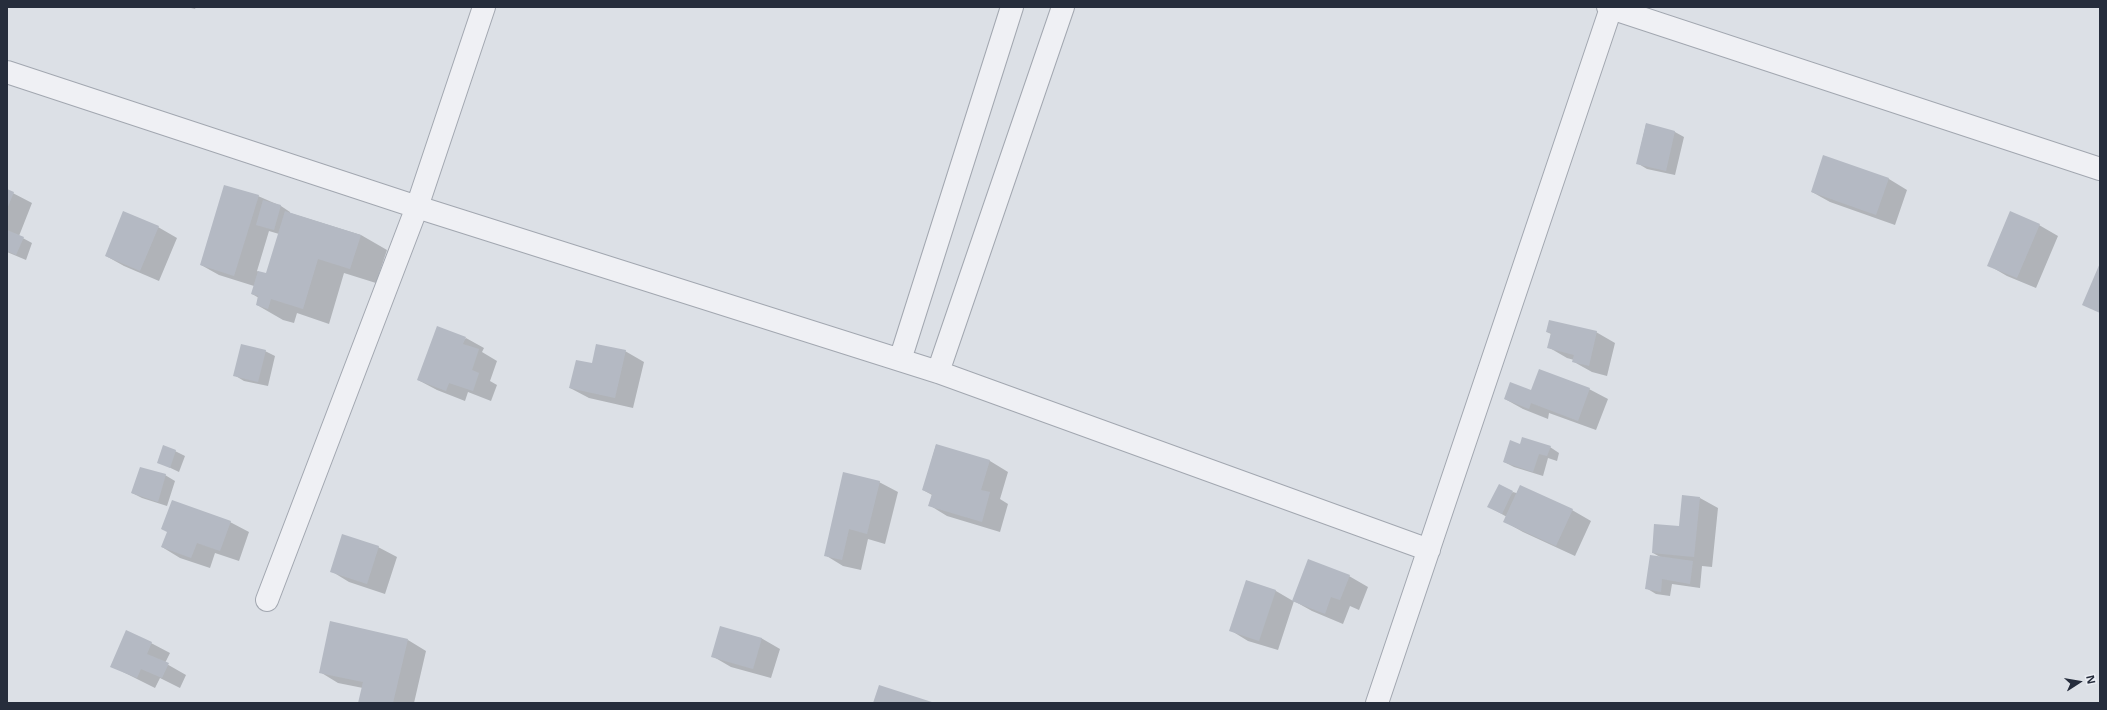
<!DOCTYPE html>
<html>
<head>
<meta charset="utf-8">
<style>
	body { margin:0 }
	#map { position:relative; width:2107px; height:710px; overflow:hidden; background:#dce0e6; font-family:"Open Sans",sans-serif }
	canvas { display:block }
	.frame { position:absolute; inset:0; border:8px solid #262d3c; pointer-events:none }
	.north { position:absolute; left:2059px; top:662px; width:40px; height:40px; -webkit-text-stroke:3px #ebeef4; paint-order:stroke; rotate:78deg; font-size:11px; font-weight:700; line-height:16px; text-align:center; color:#262d3c }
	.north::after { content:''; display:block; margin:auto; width:14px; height:18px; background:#262d3c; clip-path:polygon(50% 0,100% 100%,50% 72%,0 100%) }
</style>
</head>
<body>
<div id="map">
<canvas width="2107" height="710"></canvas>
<div class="frame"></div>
<div class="north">N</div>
</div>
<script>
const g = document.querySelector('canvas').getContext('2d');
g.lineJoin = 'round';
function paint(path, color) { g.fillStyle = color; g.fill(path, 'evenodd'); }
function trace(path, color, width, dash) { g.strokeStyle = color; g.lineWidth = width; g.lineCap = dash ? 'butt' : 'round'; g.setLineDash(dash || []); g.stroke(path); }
paint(new Path2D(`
	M187 7H196L195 9Z
	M1646 124 1675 132 1684 137 1675 175 1647 169 1637 163Z
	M1824 157 1889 179 1907 190 1895 225 1830 202 1812 192Z
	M7 190 32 203 19 236 32 243 26 260 7 252Z
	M258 196 281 206 290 212V213L361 235 387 250 376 283 344 273 329 324 297 313 294 323 283 320 257 305 259 298 252 294 254 286 219 275 201 265ZM269 231 279 234 267 275 257 271Z
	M2039 225 2058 236 2036 288 2007 276 1988 265Z
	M158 227 177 238 159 281 124 266 106 256Z
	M1547 332H1596L1615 343 1607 376 1592 372 1574 362V360L1567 358 1548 347 1551 334Z
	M466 338 484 348 482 352 497 361 490 381 497 385 491 401 468 392 465 401 437 390 418 380Z
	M265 351 275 356 268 386 244 381 234 375Z
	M625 351 644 362 633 408 589 398 570 388 592 365Z
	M1589 389 1608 399 1596 430 1549 413 1548 419 1523 409 1505 399 1532 391Z
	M936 445 990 461 1008 472 1000 499 1008 504 1000 532 947 516 929 505 932 495 923 490Z
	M1521 445 1550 447 1559 453 1557 461 1548 458 1543 476 1514 467 1504 462Z
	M175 451 185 456 179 472 158 462Z
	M165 475 175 481 167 506 142 498 132 493Z
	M879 482 898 492 885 544 868 539 861 570 843 566 825 555Z
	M1513 492 1572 510 1591 521 1575 556 1523 532 1505 522 1507 517 1489 507Z
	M1700 498 1718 508 1712 567 1702 566 1700 588 1672 584 1670 596 1656 594 1646 588 1660 557 1653 553 1680 527Z
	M230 522 249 532 239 561 215 553 210 568 180 558 162 547Z
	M378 547 397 557 385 594 349 582 331 571Z
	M1349 576 1368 587 1359 610 1350 606 1343 624 1312 611 1294 601 1278 650 1248 641 1230 630 1247 581 1276 591 1293 601Z
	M761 638 780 649 771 678 731 667 712 656Z
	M408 640 426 651 414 703H359L363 688 338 683 320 672Z
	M151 643 170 653 165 663 186 675 180 688 160 678 155 688 111 666Z`), '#0003');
paint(new Path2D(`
	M1646 123 1675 131 1666 171 1636 164Z
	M1823 155 1889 178 1876 215 1811 192Z
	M224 185 259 195 234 276 200 265Z
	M7 189 14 192 7 209Z
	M263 200 281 205 274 230 256 225Z
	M123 211 159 226 140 271 105 256Z
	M285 211 361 235 350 269 318 259 303 309 271 299 268 309 256 305 258 296 251 294 258 271 266 273Z
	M2010 211 2040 224 2017 278 1987 266Z
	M7 230 24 237 16 255 7 251Z
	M2100 263V313L2082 305Z
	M1549 320 1597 331 1589 366 1572 362 1574 355 1547 348 1551 333 1546 332Z
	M437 326 466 337 463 344 479 349 472 370 479 373 473 391 449 383 446 391 417 380Z
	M241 344 266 350 258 382 233 376Z
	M596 344 626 350 615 398 569 388 576 360 592 363Z
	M1539 369 1590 388 1578 421 1531 403 1529 409 1504 399 1510 382 1531 390Z
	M1522 437 1551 446 1547 456 1539 454 1533 472 1503 462 1510 440 1520 444Z
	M936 444 990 460 981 490 990 492 982 522 928 506 932 494 922 490Z
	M163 445 176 450 170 468 157 463Z
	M140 467 166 474 158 502 131 493Z
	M843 472 880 481 867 534 849 529 842 560 824 556Z
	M1499 484 1513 491 1502 514 1487 507Z
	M1520 485 1573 509 1556 546 1503 522Z
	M1682 495 1700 497 1694 557 1652 553 1654 524 1679 526Z
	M172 500 231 521 220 551 197 543 191 558 161 547 167 532 161 529Z
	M342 534 379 546 367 584 330 572Z
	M1650 555 1693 561 1690 584 1662 579 1661 592 1645 589Z
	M1308 559 1350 575 1340 600 1331 597 1325 614 1292 601Z
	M1246 580 1276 590 1259 641 1229 631Z
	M330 621 408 639 393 703H358L363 682 319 673Z
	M720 626 762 638 753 669 711 657Z
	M126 630 152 642 147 654 169 663 162 678 141 669 137 678 110 667Z
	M879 685 935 703H873Z`), '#b4b9c3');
const minor = new Path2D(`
	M1608 7 2100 169
	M7 72 417 207 938 372 1429 550
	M900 360 1012 7
	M938 372 1063 7
	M267 600 417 207 484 7
	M1377 703 1611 8`);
trace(minor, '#a2a7b0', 24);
trace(minor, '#eff0f4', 22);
</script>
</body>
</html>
